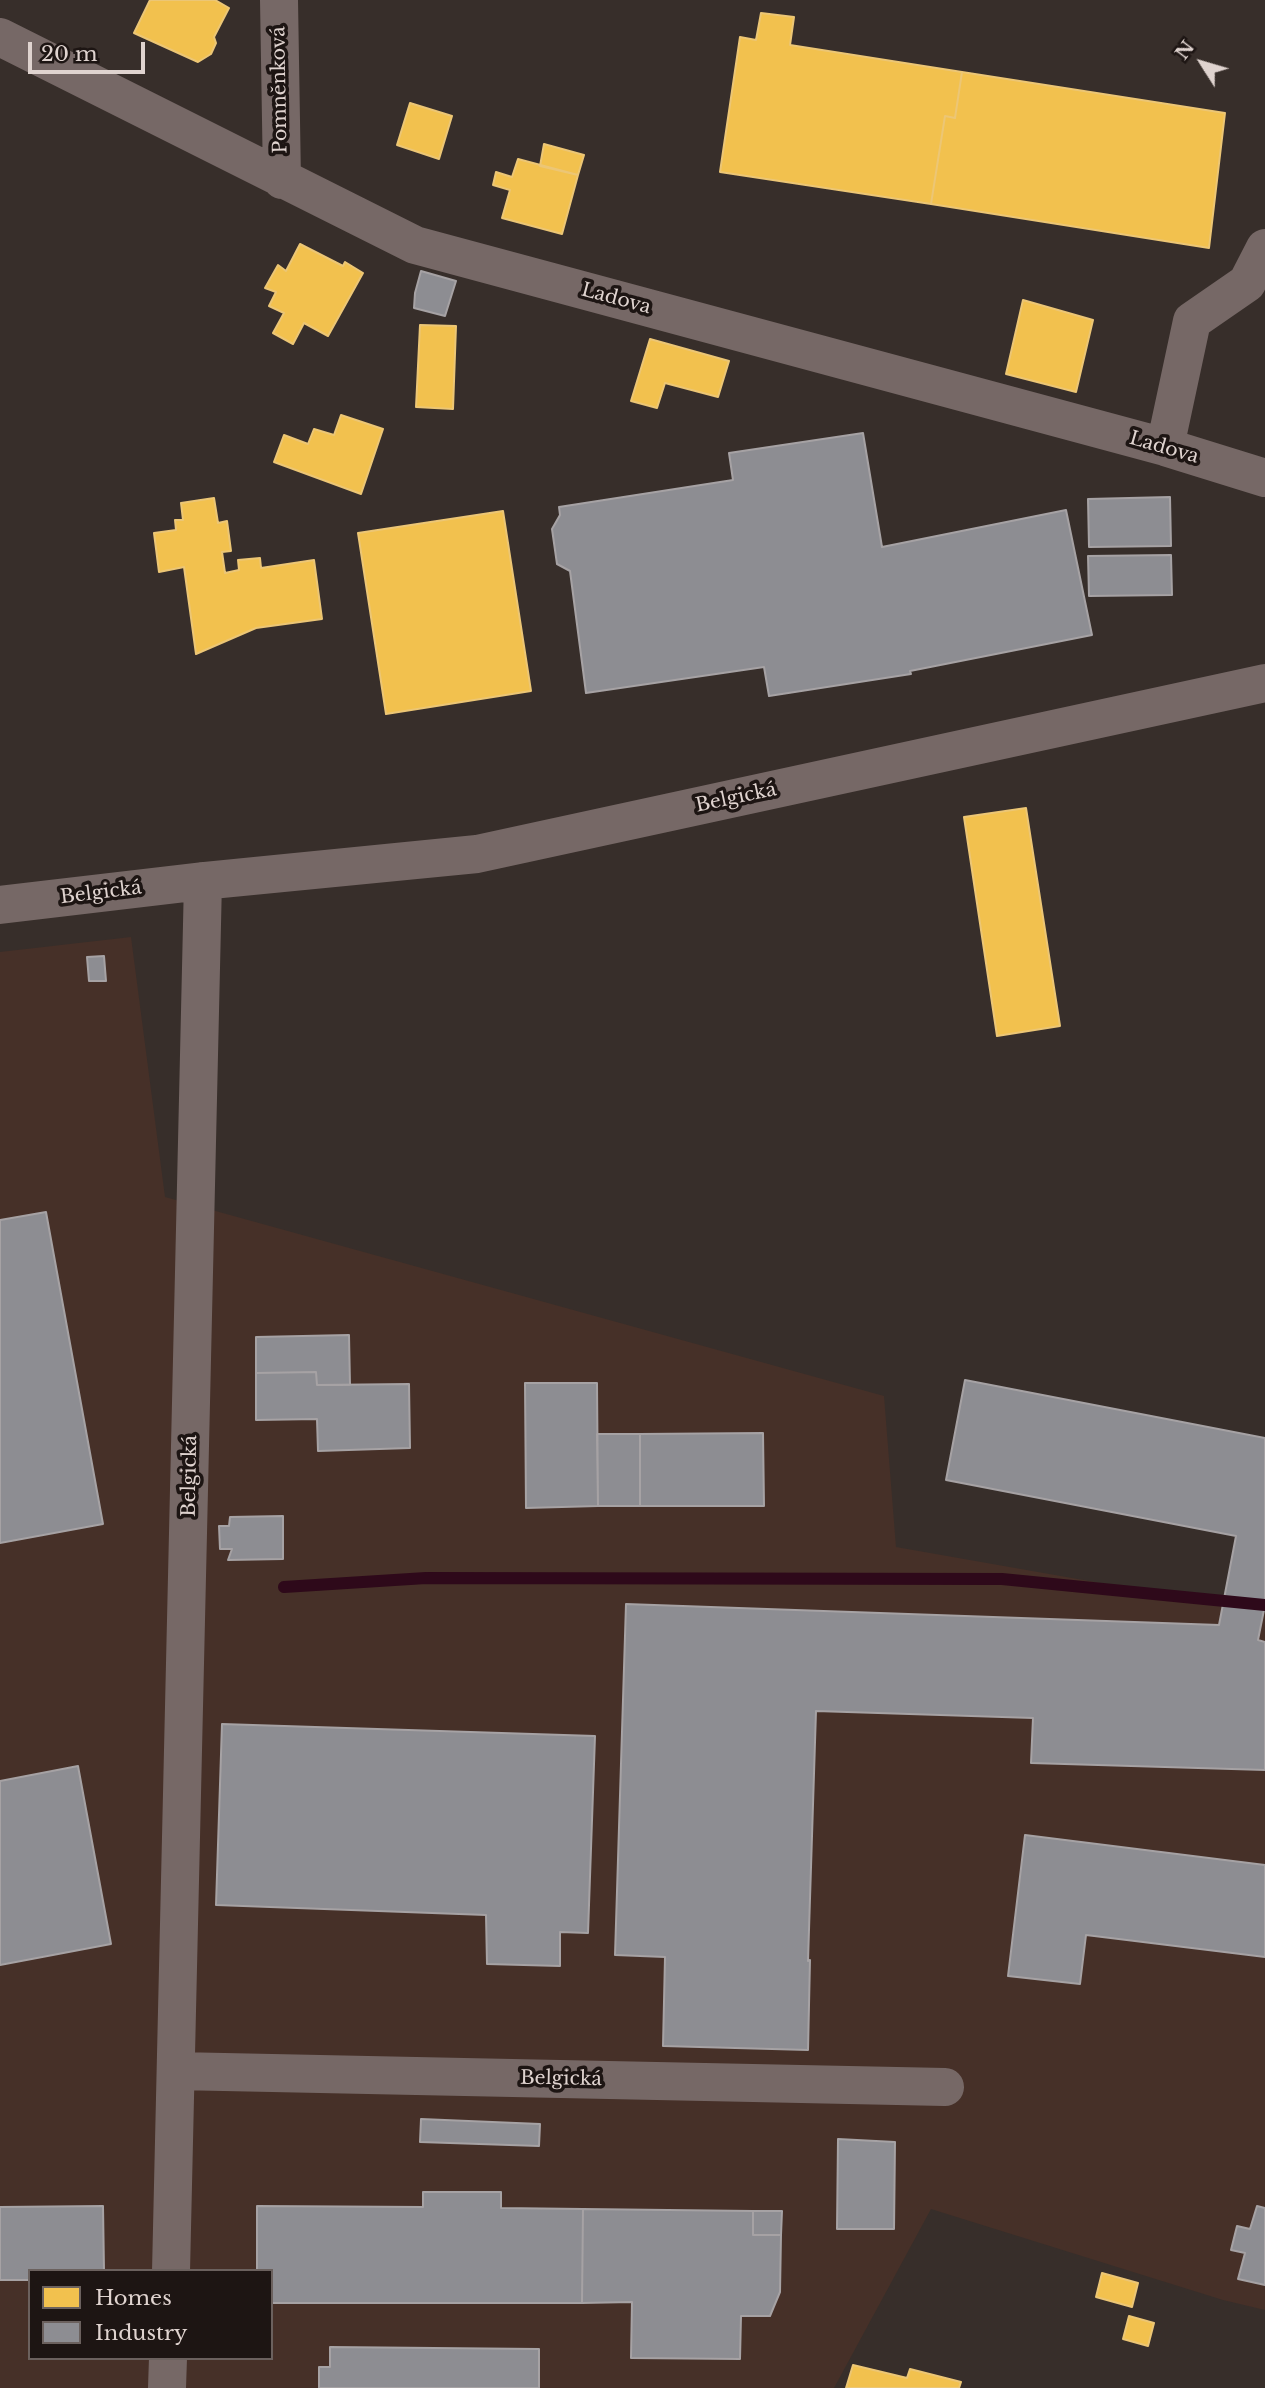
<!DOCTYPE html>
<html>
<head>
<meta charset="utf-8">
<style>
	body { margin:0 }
	#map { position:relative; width:1265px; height:2388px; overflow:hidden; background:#372e2a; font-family:"Libre Baskerville",serif }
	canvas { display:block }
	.legend { position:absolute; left:28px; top:2269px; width:245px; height:91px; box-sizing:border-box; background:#1d1513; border:2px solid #6b615e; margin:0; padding:9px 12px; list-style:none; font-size:21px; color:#dfd3cf }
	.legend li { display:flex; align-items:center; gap:14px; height:35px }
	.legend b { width:35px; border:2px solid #6b615e }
	.north { position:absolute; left:1167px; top:28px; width:70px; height:70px; -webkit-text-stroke:5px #1d1513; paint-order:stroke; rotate:307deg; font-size:19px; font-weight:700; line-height:28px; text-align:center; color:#dfd3cf }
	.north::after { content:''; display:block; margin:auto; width:24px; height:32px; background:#dfd3cf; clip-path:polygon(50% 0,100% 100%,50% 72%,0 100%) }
	.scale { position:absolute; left:28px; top:42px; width:117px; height:32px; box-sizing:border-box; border:4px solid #dfd3cf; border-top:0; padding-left:9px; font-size:21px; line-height:24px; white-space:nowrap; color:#dfd3cf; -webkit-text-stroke:5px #1d1513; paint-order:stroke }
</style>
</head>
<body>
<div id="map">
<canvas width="1265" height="2388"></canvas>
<ul class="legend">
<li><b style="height:19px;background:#f2c14e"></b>Homes</li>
<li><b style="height:19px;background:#8d8d92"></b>Industry</li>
</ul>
<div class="north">N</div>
<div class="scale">20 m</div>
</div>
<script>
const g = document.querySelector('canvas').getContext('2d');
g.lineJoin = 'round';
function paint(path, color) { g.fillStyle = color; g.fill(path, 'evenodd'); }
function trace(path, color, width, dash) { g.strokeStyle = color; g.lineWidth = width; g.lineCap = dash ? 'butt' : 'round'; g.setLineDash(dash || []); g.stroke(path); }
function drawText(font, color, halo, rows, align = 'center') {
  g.font = font + ' "Libre Baskerville",serif'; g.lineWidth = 7; g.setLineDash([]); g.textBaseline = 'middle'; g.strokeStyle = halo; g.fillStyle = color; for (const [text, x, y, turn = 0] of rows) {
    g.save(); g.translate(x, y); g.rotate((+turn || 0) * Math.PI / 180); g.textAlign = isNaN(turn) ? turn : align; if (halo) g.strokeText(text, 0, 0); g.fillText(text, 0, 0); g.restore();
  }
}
paint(new Path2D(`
	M131 937 165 1197 884 1396 896 1547 1265 1612V2310L1223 2300 931 2209 834 2388H0V952ZM30 2271H271V2358H30Z`), '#463028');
const homes = new Path2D(`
	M150 0H215L229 8 214 37 216 43 211 54 198 62 134 33Z
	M761 13 794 17 790 45 962 72 955 118 945 116 931 204 720 172 740 37 756 40Z
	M962 72 1225 113 1209 248 931 204 945 116 955 118Z
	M410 103 452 116 439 159 397 145Z
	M544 144 584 155 578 175 540 166Z
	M518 159 578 175 562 234 502 218 510 190 493 185 496 172 512 177Z
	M300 244 343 266 345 262 363 273 328 336 304 323 293 344 273 333 284 313 269 306 276 292 265 288 278 265 286 271Z
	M1023 300 1093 320 1076 392 1006 374Z
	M420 325 456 326 453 409 416 407Z
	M650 339 729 361 718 397 665 383 657 408 631 401Z
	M341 415 383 429 361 494 274 462 284 435 308 444 314 429 334 435Z
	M214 498 218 523 227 521 231 551 222 552 225 573 239 570 238 560 260 558 261 568 314 560 322 619 256 628 196 654 184 567 159 572 154 533 176 530 175 520H183L181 503Z
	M503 511 531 691 386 714 358 533Z
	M1026 808 1060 1026 997 1036 964 817Z
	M1102 2273 1138 2283 1132 2307 1096 2297Z
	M1129 2316 1154 2323 1148 2346 1123 2339Z
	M853 2365 907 2378 910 2369 961 2382 959 2388H846Z`);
paint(homes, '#f2c14e');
trace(homes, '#ecc675', 2);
const industry = new Path2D(`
	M421 271 456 281 445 316 414 308 415 293Z
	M863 433 882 547 1066 510 1092 635 910 671 911 674 769 696 764 667 586 693 570 571 557 564 552 529 560 515 559 507 733 480 729 453Z
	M1170 497 1171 546 1089 547 1088 499Z
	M1171 555 1172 595 1089 596 1088 556Z
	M104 956 106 981H89L87 957Z
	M46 1212 103 1524 0 1543V1220Z
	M349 1335 350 1385H317L316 1372 256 1373V1337Z
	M316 1372 317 1385 409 1384 410 1448 318 1451 317 1419 256 1420V1373Z
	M965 1380 1265 1438V1605L1258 1640 1265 1642V1770L1031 1763 1033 1718 816 1711 808 1961 810 1960 808 2050 663 2046 665 1957 615 1955 626 1604 1219 1625 1236 1536 946 1480Z
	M525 1383H597L598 1506 526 1508Z
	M763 1433 764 1506H640V1434Z
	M597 1434H640V1506H598Z
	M283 1516V1559L228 1560 232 1549H220L219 1526H229L230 1517Z
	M222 1724 595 1736 588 1933 560 1932V1966L487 1964 486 1915 216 1905Z
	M78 1766 111 1944 0 1965V1781Z
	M1025 1835 1265 1865V1957L1086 1935 1080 1984 1008 1976Z
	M421 2119 540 2124 539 2146 420 2142Z
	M838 2139 895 2142 894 2229H837Z
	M423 2192H501V2208L583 2209 582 2303H271V2271H257V2206L423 2207Z
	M103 2206 104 2271H30V2280H0V2207Z
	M1257 2206 1265 2208V2285L1238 2279 1245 2253 1231 2250 1237 2226 1250 2229Z
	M583 2209 753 2211V2235H781L780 2292 770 2316H741L740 2359 631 2358 632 2302 582 2303Z
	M753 2211H782L781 2235H753Z
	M330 2347 539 2349V2388H319V2367H330Z`);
paint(industry, '#8d8d92');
trace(industry, '#a6a2a4', 2);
trace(new Path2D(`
	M284 1587 426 1578 1002 1579 1265 1605`), '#2e091a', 12);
trace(new Path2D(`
	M279 0 282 180
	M0 37 415 245 1165 447 1265 478
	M1165 447 1192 321 1247 283 1265 248
	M0 905 203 881 477 854 1265 683
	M176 2071 945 2087
	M171 2271 203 881
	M167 2388 168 2358`), '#766866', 38);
drawText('19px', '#dfd3cf', '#1d1513', [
	["Pomněnková",280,90,-91],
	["Ladova",616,299,15],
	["Ladova",1164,448,16],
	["Belgická",736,798,-12],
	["Belgická",101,893,-7],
	["Belgická",190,1476,-89],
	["Belgická",561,2079,1]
]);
</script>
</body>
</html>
